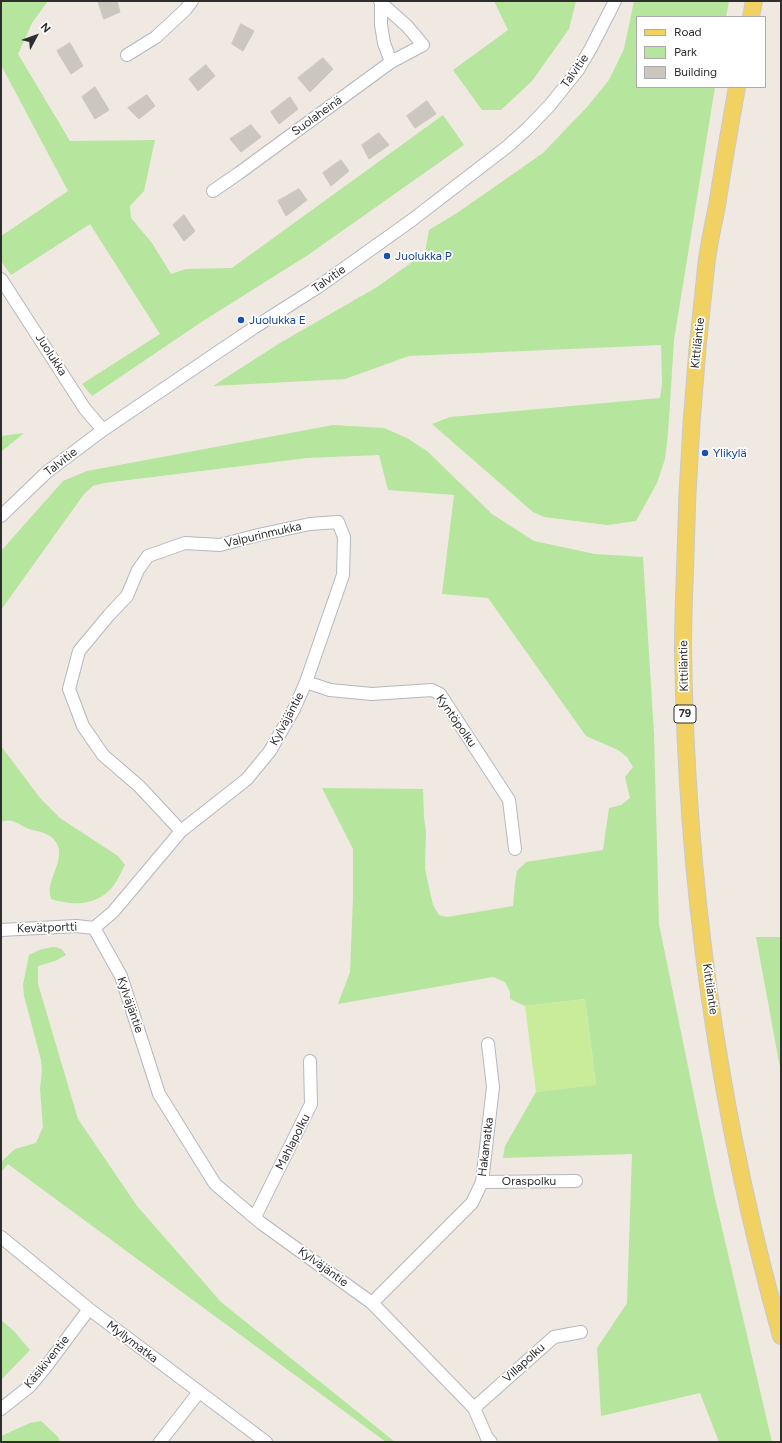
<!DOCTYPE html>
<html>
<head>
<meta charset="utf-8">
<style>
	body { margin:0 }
	#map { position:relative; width:782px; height:1443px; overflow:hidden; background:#efe9e1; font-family:Figtree,sans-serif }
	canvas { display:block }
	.frame { position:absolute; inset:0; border:2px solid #2e2e2e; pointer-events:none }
	.legend { position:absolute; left:636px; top:16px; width:130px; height:72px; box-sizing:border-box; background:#fff; border:1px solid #ababab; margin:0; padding:5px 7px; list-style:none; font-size:12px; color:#2e2e2e }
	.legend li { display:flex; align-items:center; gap:8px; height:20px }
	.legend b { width:20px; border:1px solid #ababab }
	.north { position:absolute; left:16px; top:16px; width:40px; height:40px; -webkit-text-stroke:3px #fff; paint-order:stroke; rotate:49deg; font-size:11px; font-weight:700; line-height:16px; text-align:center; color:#2e2e2e }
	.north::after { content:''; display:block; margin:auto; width:14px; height:18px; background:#2e2e2e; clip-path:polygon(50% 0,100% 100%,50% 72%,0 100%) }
</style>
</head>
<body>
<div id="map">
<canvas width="782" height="1443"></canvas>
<div class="frame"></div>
<ul class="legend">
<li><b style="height:5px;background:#f2d163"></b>Road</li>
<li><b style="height:11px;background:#b6e59e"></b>Park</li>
<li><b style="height:11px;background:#cbc7bf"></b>Building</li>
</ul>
<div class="north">N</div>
</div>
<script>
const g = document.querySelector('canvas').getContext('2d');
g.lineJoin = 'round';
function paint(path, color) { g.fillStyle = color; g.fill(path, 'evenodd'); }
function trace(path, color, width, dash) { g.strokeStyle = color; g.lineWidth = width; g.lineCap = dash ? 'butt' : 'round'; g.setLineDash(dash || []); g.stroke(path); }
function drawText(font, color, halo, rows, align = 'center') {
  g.font = font + ' Figtree,sans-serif'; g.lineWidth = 3.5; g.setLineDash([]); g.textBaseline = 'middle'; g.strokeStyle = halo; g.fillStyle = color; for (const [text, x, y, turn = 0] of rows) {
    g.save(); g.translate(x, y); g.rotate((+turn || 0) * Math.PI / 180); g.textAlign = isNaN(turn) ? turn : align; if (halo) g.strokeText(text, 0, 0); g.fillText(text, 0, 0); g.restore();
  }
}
paint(new Path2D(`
	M1 1H48L32 23 18 54 70 141 155 140 144 191 130 206 131 218 152 243 171 274 186 269 232 268 443 115 464 145 308 255 203 321 92 396 82 384 160 334 90 224 11 275 1 261V236L68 191 1 65Z
	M494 1H576L569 29 532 81 501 110H482L453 70 508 30Z
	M634 1H729L726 17H637V87H715L674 340 668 434 665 459 657 483 636 521 607 525 544 517 533 512 432 424 450 417 660 398 662 384 661 345 409 356 345 379 213 386 280 343 377 287 425 253 429 230 457 213 543 153 587 107 609 80 624 49Z
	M333 425 384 428 407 438 427 451 492 514 534 541 595 554 643 557 654 734 659 924 714 1194 772 1442H719L700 1393 601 1416 597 1348 627 1303 632 1154 503 1158 505 1146 536 1092 596 1084 585 999 525 1006 510 999V992L505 982 493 977 338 1004 350 972 353 897V849L322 788 423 789 424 818 426 830 425 869 433 905 439 915 447 917 513 906 515 883 517 871 526 862 603 850 609 808 621 805 630 798 625 777 633 767 627 757 618 750 586 736 488 598 442 594 454 495 388 490 379 455 307 458 104 483 93 486 84 494 1 610V551L63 481 87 471Z
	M24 433 1 452V436Z
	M1 746 40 798 60 818 118 856 125 865C121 872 118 879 114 885 99 906 73 906 51 899 50 895 49 890 50 887 53 870 69 850 50 836 44 832 36 831 29 829 19 825 13 817 1 822Z
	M756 937H781V1073Z
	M52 947C59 947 62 948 66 955L55 961 38 966V984L78 1119 137 1206 221 1302 395 1442H386L8 1164 1 1172V1162L15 1149 36 1143 43 1127 40 1089 42 1070 41 1060 24 996 23 985 29 955 39 950Z
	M1 1320 14 1331 30 1350 1 1380Z
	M41 1421 58 1437 60 1442H1V1436L30 1423Z`), '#b6e59e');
paint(new Path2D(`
	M585 999 596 1085 536 1092 525 1006Z`), '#c9ec9a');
const building = new Path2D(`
	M98 1H117L120 12 104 19Z
	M241 24 254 31 243 51 232 44Z
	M70 43 83 66 71 74 57 51Z
	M323 58 333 69 310 92 298 78Z
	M206 65 215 76 198 91 189 79Z
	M95 87 109 110 95 119 82 97Z
	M147 95 155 106 139 119 128 108Z
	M290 97 298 109 279 124 271 112Z
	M427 101 436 114 415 128 407 116Z
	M251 125 261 137 241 152 230 139Z
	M379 133 389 145 369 159 362 145Z
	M341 160 349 171 331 186 323 173Z
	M299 189 307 200 286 216 278 201Z
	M184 215 195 231 184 241 173 225Z`);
paint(building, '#cbc7bf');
trace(building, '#cbc5ba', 1);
const minor = new Path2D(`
	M381 3V25L384 43 391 62
	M127 55 156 37 186 9 192 1
	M213 191 239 173 391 62 423 45 407 26 381 3 380 1
	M1 279 85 409 103 430
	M1 516 47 472 103 430 255 327 318 287 412 220 508 146 528 128 550 105 578 70 591 48 615 1
	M306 682 330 690 372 694 432 690 440 694 509 800 515 849
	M94 928 113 912 181 831 247 779 270 751 294 709 306 682 343 575 344 537 338 522 310 524 258 535 220 545 185 543 148 556 138 570 127 596 109 615 79 651 69 689 83 726 103 755 139 786 181 831
	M94 928 121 976 159 1094 215 1184 261 1223 372 1303 474 1408 487 1438 491 1442
	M1 930 76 926 94 928
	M482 1182 576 1181
	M255 1217 311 1104 310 1061
	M1 1237 89 1309 266 1442
	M372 1303 472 1203 482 1182 493 1087 488 1044
	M474 1408 554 1337 581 1332
	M1 1409 30 1386 45 1368 89 1309
	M160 1442 199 1392`);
const major = new Path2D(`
	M751 17 754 1
	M737 87C730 127 723 166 717 206 713 226 708 247 706 268 694 369 687 470 685 571 684 597 683 622 683 648 686 880 718 1112 781 1336`);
trace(minor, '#b4b7c1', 14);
trace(major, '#c9c9c9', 18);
trace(minor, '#fff', 12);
trace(major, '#f2d163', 16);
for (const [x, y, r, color] of [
	[387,256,4,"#1a4fb4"],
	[241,320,4,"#1a4fb4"],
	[705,453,4,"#1a4fb4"]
]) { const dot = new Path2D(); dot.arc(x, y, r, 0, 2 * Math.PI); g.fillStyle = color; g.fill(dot); trace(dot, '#fff', 1.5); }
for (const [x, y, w] of [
	[685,714,22]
]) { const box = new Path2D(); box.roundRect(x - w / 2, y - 9, w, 18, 3); g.fillStyle = '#fff'; g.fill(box); trace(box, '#2e2e2e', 1); }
drawText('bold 11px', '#2e2e2e', null, [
	["79",685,714]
]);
drawText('12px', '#2e2e2e', '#fff', [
	["Talvitie",575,71,-55],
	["Suolaheinä",317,116,-36],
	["Talvitie",329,279,-35],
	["Kittiläntie",698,343,-84],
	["Juolukka",51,355,57],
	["Talvitie",61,462,-38],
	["Valpurinmukka",263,535,-13],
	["Kittiläntie",684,666,-91],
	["Kylväjäntie",287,719,-62],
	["Kyntöpolku",456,721,55],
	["Kevätportti",47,928,-2],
	["Kittiläntie",710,989,82],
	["Kylväjäntie",130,1005,71],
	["Mahlapolku",293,1142,-63],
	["Hakamatka",486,1147,-83],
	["Oraspolku",529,1181],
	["Kylväjäntie",323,1267,36],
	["Myllymatka",132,1342,37],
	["Käsikiventie",47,1362,-51],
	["Villapolku",524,1363,-42]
]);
drawText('12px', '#164399', '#fff', [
	["Juolukka P",395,256],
	["Juolukka E",249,320],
	["Ylikylä",713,453]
], 'left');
</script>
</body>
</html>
